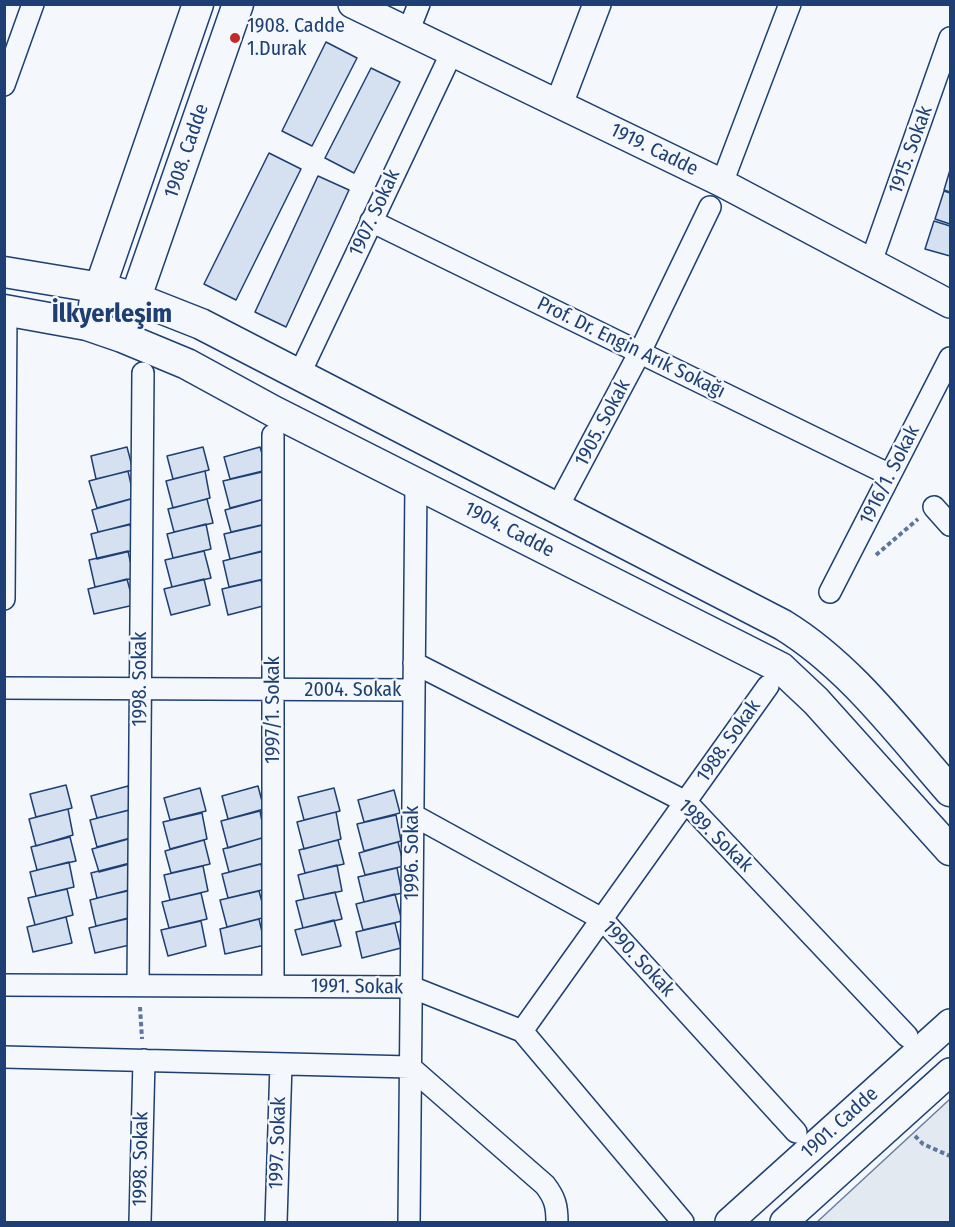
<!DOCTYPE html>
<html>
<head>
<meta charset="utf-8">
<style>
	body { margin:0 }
	#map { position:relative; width:955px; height:1227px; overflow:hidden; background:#f4f7fb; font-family:"Fira Sans Condensed",sans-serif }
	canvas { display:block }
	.frame { position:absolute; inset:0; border:6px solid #1d3f73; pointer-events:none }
</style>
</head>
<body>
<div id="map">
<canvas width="955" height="1227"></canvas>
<div class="frame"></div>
</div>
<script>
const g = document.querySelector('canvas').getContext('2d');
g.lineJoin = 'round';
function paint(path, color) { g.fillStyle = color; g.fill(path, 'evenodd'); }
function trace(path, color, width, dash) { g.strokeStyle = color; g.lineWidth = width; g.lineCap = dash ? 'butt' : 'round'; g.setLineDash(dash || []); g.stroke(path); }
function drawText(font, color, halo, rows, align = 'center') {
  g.font = font + ' "Fira Sans Condensed",sans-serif'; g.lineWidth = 4.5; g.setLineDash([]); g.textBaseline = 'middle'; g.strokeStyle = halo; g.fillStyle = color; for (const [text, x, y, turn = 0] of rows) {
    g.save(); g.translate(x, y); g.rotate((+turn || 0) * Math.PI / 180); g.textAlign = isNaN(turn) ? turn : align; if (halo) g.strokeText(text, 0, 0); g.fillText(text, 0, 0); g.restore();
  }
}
const green = new Path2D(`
	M950 1099V1222H817Z`);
paint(green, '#e3e9f0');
trace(green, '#687fa3', 1.5);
const building = new Path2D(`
	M326 42 357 58 312 146 282 131Z
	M371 68 400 82 354 173 325 158Z
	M269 153 301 169 236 300 204 284Z
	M950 170V192L944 190Z
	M318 176 349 190 286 327 255 312Z
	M944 191 950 193V224L935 219Z
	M934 221 950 226V256L925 249Z
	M127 447 133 470 96 479 91 456Z
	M203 447 209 470 173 479 167 456Z
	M260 447 267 470 230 479 224 457Z
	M128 471 134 498 97 508 89 481Z
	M205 471 210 498 173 508 166 481Z
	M262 472 268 498 230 508 223 481Z
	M131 499 137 523 98 532 92 510Z
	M207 499 213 523 174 532 168 509Z
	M265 499 270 523 231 532 225 510Z
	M130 524 135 550 97 559 91 534Z
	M206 524 211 549 173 558 167 534Z
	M263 525 269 550 230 559 224 534Z
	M128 551 134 578 95 587 89 560Z
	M204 551 211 578 172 587 165 560Z
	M262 551 268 578 229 587 223 561Z
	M127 579 134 605 94 614 88 589Z
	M204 579 210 605 171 615 164 589Z
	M261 580 267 605 228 615 222 589Z
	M66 785 72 808 36 817 30 794Z
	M128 786 134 809 97 818 91 796Z
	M258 786 264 809 228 819 222 796Z
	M200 788 206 811 170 820 164 798Z
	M334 788 340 811 304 820 298 797Z
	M394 790 400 813 364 822 358 800Z
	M68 809 73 835 36 846 29 819Z
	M129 810 134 837 97 847 90 820Z
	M260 811 265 837 228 848 221 821Z
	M336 812 341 839 304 849 297 822Z
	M202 813 207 839 170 849 163 822Z
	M396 815 401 841 364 851 357 824Z
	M70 837 76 861 37 870 31 847Z
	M132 838 137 862 99 872 92 849Z
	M262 838 268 862 229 872 223 849Z
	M204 840 210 864 171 873 165 851Z
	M338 840 344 864 305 873 299 850Z
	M398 842 404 866 365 875 359 853Z
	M69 862 74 887 36 896 30 872Z
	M130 863 136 889 97 898 91 873Z
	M261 864 266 889 228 898 222 874Z
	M337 865 342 891 304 899 298 875Z
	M203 866 208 891 170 900 164 875Z
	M397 868 402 893 364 902 358 877Z
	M67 889 73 915 35 925 28 898Z
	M129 890 135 917 96 926 90 900Z
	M259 891 266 917 227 927 220 900Z
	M335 892 342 919 303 928 296 901Z
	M201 893 207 919 169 928 162 902Z
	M395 894 402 921 363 930 356 904Z
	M66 917 72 943 33 952 27 927Z
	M128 918 134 944 95 953 89 928Z
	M259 919 265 945 225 954 220 929Z
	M334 920 341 946 302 955 295 930Z
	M201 921 206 946 168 956 161 930Z
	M395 923 401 948 362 958 356 932Z`);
paint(building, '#d5e0f0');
trace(building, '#1d3f73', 1.5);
const minor = new Path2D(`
	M408 32 419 4
	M4 85 33 4
	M722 183 790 4
	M371 221 890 475
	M871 262 950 38
	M299 375 452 52
	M273 435V986
	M934 507 950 525
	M557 508 640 352 710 207
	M830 592 950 358
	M4 599 6 311
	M414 663 686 802 907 1036
	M4 688 414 690
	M413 815 602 919 796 1132
	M4 985 411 987 522 1031 683 1222
	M138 985 143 373
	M522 1031 768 686
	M4 1057 410 1067 545 1185C555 1198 557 1206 557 1222
	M140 1222 144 1060
	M276 1222 281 1064
	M409 1222 416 483`);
const tertiary = new Path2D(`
	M352 4 722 183 950 304
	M559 104 597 4
	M729 1222 950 1023
	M784 1222 950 1072`);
const secondary = new Path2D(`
	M4 272 101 288 135 298 201 324 783 625C850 666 899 733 950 791
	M94 305 198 4
	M4 310 87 325 122 337 187 364 273 411 781 668 816 701 950 850
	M129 317 238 4`);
trace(minor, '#1d3f73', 24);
trace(tertiary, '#1d3f73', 30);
trace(secondary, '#1d3f73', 33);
trace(new Path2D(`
	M876 555 918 519
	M140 1007 142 1039
	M915 1136 923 1144 950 1156`), '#5e769c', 4, [4.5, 3]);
trace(minor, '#f4f7fb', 21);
trace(tertiary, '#f4f7fb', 27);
trace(secondary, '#f4f7fb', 30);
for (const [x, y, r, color] of [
	[235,38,6,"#c62828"]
]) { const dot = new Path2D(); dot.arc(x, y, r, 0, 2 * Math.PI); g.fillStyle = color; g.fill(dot); trace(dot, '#f4f7fb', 2); }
drawText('20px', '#1d3f73', '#f4f7fb', [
	["1908. Cadde",247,26],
	["1.Durak",247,49]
], 'left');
drawText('20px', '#1d3f73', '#f4f7fb', [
	["1919. Cadde",654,150,26],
	["1915. Sokak",911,150,-70],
	["1908. Cadde",187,151,-71],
	["1907. Sokak",375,213,-65],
	["Prof. Dr. Engin Arık Sokağı",631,348,26],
	["1905. Sokak",603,423,-62],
	["1916/1. Sokak",890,475,-63],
	["1904. Cadde",509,530,27],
	["1998. Sokak",140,679,-90],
	["2004. Sokak",353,690],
	["1997/1. Sokak",273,710,-90],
	["1988. Sokak",729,741,-55],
	["1989. Sokak",715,836,44],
	["1996. Sokak",412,853,-90],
	["1990. Sokak",638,959,47],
	["1991. Sokak",357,987,1],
	["1901. Cadde",840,1123,-42],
	["1997. Sokak",278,1143,-88],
	["1998. Sokak",141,1159,-89]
]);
drawText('bold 26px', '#1d3f73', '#f4f7fb', [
	["İlkyerleşim",112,315]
]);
</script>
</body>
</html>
